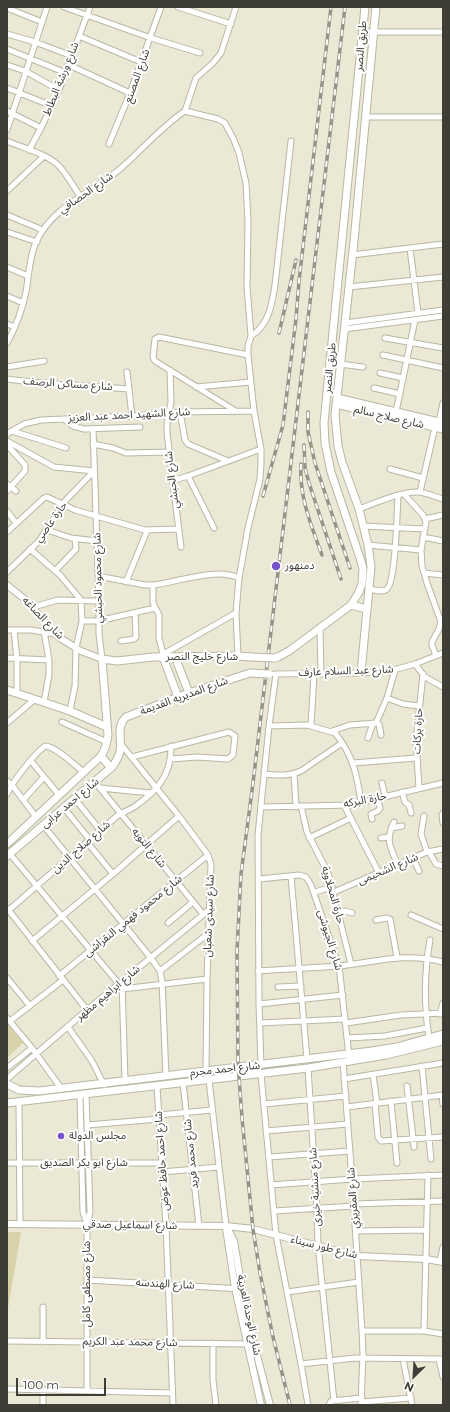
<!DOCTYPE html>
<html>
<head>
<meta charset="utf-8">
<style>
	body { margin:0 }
	#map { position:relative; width:450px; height:1412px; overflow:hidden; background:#ebe9d6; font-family:Montserrat,sans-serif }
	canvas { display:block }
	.frame { position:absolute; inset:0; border:8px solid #3e3d36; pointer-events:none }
	.north { position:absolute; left:394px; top:1356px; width:40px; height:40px; -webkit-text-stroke:3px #fff; paint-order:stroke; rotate:205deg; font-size:11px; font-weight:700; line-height:16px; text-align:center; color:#3e3d36 }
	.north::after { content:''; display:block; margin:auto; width:14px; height:18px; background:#3e3d36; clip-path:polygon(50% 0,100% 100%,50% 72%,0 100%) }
	.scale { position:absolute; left:16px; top:1378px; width:90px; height:18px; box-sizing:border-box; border:2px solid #3e3d36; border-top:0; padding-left:5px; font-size:12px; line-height:14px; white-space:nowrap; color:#3e3d36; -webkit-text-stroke:3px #fff; paint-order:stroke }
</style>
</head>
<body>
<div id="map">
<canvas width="450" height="1412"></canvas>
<div class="frame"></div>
<div class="north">N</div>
<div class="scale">100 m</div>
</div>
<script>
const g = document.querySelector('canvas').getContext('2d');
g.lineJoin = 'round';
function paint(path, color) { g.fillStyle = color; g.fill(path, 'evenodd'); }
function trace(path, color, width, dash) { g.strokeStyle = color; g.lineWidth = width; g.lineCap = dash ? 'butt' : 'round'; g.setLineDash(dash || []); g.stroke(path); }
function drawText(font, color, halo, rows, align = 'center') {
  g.font = font + ' Montserrat,"Noto Sans Arabic",sans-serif'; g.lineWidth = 4; g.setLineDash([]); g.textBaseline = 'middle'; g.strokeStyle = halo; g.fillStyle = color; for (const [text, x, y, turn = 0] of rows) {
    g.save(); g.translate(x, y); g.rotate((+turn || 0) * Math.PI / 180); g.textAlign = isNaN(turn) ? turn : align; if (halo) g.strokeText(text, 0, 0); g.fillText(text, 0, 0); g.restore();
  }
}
paint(new Path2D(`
	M7 1024 23 1043 7 1058Z
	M7 1232H21L8 1308H7Z`), '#d7d2a7');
const minor = new Path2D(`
	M64 7 151 38 200 53
	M178 7 231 24
	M7 8 42 22
	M363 32H443
	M7 34 35 42 72 56
	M79 36 141 62
	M7 49 66 73
	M7 65 25 71 59 90
	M69 65 130 93
	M7 88 52 106
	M7 111 41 128
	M185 111 218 119 225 123 234 140 239 153 246 183 248 221 247 287 251 336 248 346V355L254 411 261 449V464L260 479 248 528 239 578 236 613 238 656
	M185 111 196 78 213 63 221 53 236 7
	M366 117H443
	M7 130 47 7
	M7 141C23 148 45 153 58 165 67 174 73 186 80 196
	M109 144 130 93 161 7
	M29 150 41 128 59 90 90 7
	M7 191 44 156
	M7 215 43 230
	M7 232 37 242
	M410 248 418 313
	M352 255 443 244
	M7 267 28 276
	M349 287 443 277
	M7 296 23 303
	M345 323 443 310
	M7 324 15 327
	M344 329 443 316
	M251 336C269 325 272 304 275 285L291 141
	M385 338 443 348
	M7 343C16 327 22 310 26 292 29 275 29 258 36 242 53 206 91 193 120 169 141 151 162 126 185 111
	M383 355 443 368
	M340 364 363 367
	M7 367 44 361
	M170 370 171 402 167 424V433L181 547
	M127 372 132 416
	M380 373 403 378
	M7 379 31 382 129 389
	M196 387 251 382
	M374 388 400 394
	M234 410 155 361 153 357 155 339 159 337 248 355
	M180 412 185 440 188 444 228 461
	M396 412 415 320
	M64 419 73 426 84 429 140 427
	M439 422 443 403
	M93 429 99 601V634L102 659
	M12 431 66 448
	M7 434 24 424 41 420 132 416 180 412 254 411
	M7 441 54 467 94 471
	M93 444 113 448 126 453 169 452
	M7 445 25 465V471L7 491
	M390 469 423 478
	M188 476 214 528
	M172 481 188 476 261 449
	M7 484 16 491
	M420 492 435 427
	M404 494 423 515 426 522 421 550 422 566 427 583 441 622 439 629 432 642V645L436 656
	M359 509C376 503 401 491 419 492 427 493 435 497 443 499
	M7 511 16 523
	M425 519 443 515
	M363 526 425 529
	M47 530 71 538 97 541
	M7 532 44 498 47 497 75 510 145 530 178 529
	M423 537 443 541
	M368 545 421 550
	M30 549 60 575 81 600 82 621 76 648 75 686 70 711
	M55 571 76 549 75 539
	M7 572 39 541 65 501 94 471
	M424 573 443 575
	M98 576 145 585H153C179 582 215 567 239 578
	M126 582 147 531
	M153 585V603L159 615V638L163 654
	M369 589C375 590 383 593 387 589 396 581 397 510 398 496
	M33 607 58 600 99 601
	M82 621H98L155 608
	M320 627 321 674
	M7 630H31L55 634
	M14 630 17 659V693
	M44 631 49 660V675L44 702
	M121 641 134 639 136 637 135 613
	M160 656 236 613
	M7 658 49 660
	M415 664 425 677 443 687
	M274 674 361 673 390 671 415 664 443 653
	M387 698 403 704 419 706
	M8 722 35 699
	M62 722 107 742
	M376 723 387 698 395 670
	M269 726 307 725 335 733C353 755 357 775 361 802
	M311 726 314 674
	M332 731 350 725 376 723 379 724 381 735
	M368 738 373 723
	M120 743 179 816 208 855 211 864 207 979 206 1072
	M132 757 229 732 235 736 233 755 228 759 197 757 171 759
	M31 761 59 795
	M353 763 416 758
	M264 774C277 775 288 777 301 771L342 743
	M294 774 296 807
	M7 781 12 785 36 817
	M95 782 203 914
	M382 783 385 796
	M100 788 151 793
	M419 788 416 741 423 674
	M402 792 405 802 409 805 411 813
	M7 794C13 781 34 754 45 746 57 747 74 765 84 772
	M75 799 100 830
	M23 800 44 777
	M344 805 379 873
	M301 806 307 832 328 873 351 964
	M261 807 350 805 443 783
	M64 808 90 840
	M443 813 442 815 443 823
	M424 816 421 834 427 852
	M372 819 371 814 378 811 380 808 377 798
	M394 822C385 841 390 846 398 865
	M43 825 151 958 160 971 162 981 166 1076
	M391 828 402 826
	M309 838 351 818
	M381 838 388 837
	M87 842 113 874
	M429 852 436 864 443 866
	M10 854 119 984
	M413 858 419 871
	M291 876 307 1059
	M259 879 299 875 306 877 311 885 339 966 349 1056
	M315 892 332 887
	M334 892 427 852 443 849
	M7 908 87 1010
	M9 910 117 816C122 812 128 811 134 807 156 792 172 775 171 746
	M338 912 345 911 352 913
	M411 915 443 929
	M376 920 387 918 390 919 397 957
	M168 923 193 902
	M32 941 113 874 179 816
	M160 971 209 933
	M258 971C285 969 312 968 339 966 376 962 405 952 443 962
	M59 976 208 855
	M7 978 30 1006
	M122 982 125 1080
	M278 987 301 986
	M122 989 207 979
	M259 1004 343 995
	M440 1014 443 1003
	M7 1018 32 1048 61 1088
	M10 1021 63 980
	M260 1023 345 1019
	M346 1023 401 1015 443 1013
	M68 1027 92 1061 104 1085
	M347 1038 385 1036 427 1028
	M429 1038C424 1005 424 973 430 940
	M343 1062 352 1179 362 1331 363 1354 361 1405
	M261 1065 259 1004 258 835 269 726 276 674
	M422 1066 431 1159
	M7 1068 32 1048
	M308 1068 317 1208 318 1245 334 1401
	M261 1074 276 1235 301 1364 308 1405
	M373 1075 377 1103
	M7 1079 87 1010 210 909
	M344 1079 443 1063
	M209 1080 226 1226
	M183 1083 199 1226
	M157 1086 166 1225 173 1405
	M407 1086 414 1147
	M86 1094 90 1212 87 1224V1391
	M80 1095 83 1212 87 1224
	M442 1095 443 1104
	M391 1101 397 1163
	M19 1102 20 1224
	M375 1103 378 1137 381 1141 443 1137
	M264 1104 346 1096
	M347 1107 443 1095
	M159 1115 212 1110
	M87 1125 159 1119
	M266 1131 348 1124
	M269 1157 350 1151
	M7 1163H162
	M162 1172 219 1167
	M271 1185 352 1179 443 1175
	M354 1204 443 1201
	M274 1211 354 1206
	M356 1231 427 1230
	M440 1261 443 1247
	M87 1280 242 1289
	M287 1292 359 1282
	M362 1331H424L443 1334
	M424 1331 428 1175
	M7 1341 251 1344
	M43 1342V1307
	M213 1343V1380L216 1405
	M403 1359 412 1405
	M439 1359 443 1377
	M301 1364 355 1358 443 1359
	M7 1389 172 1393
	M361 1402 411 1398
	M43 1405V1390
	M329 1405 331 1401 362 1398`);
const tertiary = new Path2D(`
	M7 585 27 601 50 628 60 638 81 651 102 659
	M7 1224 226 1226 253 1229 357 1256 426 1259 443 1262
	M226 1226 234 1241 242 1289 254 1344 270 1405
	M226 1228 235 1288 261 1405`);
const secondary = new Path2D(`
	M337 398 443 423
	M336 404 443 429
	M351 605 367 609
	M163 657 178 697
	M175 657 189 693
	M274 658 278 657 289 651 351 605 359 592 362 584 363 569 361 561 331 472 325 443 324 423 365 7
	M361 673 371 567 368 545 359 509 342 462 338 446 335 415 354 241 376 7
	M7 690 70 711 107 727
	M101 756 111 768
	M7 844 101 756C105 750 107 743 108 735L102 659 117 661 153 657 238 656 251 657
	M7 856 113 766C116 761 119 757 120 751 122 739 116 726 126 717L189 693 250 673
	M7 1084 19 1090 39 1091 372 1051 397 1047 443 1034
	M7 1103 308 1068 386 1055 443 1041`);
trace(minor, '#b9b7a4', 7);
trace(tertiary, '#b9b7a4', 8);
trace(secondary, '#b9b7a4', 9);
trace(minor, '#fff', 5);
trace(tertiary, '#fff', 6);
trace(secondary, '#fff', 7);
const rail = new Path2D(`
	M279 333 296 260
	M308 412V432L315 463 350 568
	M304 445 305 468 309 483 341 579
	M301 464C299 497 311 525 322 555
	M263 496 283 425 296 319 299 281 331 7
	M290 1405 273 1337 260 1273 253 1229 242 1118 238 1063 237 951 241 874 253 783 345 7`);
trace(rail, '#959487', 3.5);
trace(rail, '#fff', 2, [6]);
const secondaryBridge = new Path2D(`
	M251 657 274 658
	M250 673 269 674`);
trace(secondaryBridge, '#b9b7a4', 9, []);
trace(secondaryBridge, '#fff', 7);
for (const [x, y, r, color] of [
	[276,566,5,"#7653cc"],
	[61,1136,4,"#7653cc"]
]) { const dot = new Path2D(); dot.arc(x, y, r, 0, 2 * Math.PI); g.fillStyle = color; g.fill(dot); trace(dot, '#fff', 1.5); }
drawText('11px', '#3e3d36', '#fff', [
	["طريق النصر",361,46,-85],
	["شارع المصنع",137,76,-70],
	["شارع ورشة البطاط",61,79,-68],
	["شارع الحصافي",86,193,-35],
	["طريق النصر",330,368,-84],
	["شارع مساكن الرصف",68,384,4],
	["شارع الشهيد احمد عبد العزيز",129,415,-3],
	["شارع صلاح سالم",389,417,13],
	["شارع الحبشي",172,480,-97],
	["حارة عاصي",51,522,-54],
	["شارع محمود الحبشي",98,578,-91],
	["شارع الصاغه",43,618,46],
	["شارع خليج النصر",202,657],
	["شارع عبد السلام عارف",346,671,-2],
	["شارع المديريه القديمة",184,696,-20],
	["حارة بركات",418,731,-87],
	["حارة البركه",365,800,-11],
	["شارع احمد عرابى",70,803,-40],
	["شارع صلاح الدين",81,847,-41],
	["شارع التوبه",149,848,51],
	["شارع الشحيمى",388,869,-23],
	["حارة المحلاوية",333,895,74],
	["شارع محمود فهمي النقراشى",133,916,-39],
	["شارع سيدى شعبان",209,916,-88],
	["شارع الجيوشى",330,940,73],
	["شارع ابراهيم مظهر",108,993,-40],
	["شارع احمد محرم",225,1069,-6],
	["شارع محمد فريد",191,1154,-96],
	["شارع احمد حافظ عوض",162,1161,-94],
	["شارع ابو بكر الصديق",84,1163],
	["شارع منشية خيرى",315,1187,-93],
	["شارع المقريزي",353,1198,-94],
	["شارع اسماعيل صدقي",130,1225,1],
	["شارع طور سيناء",324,1247,14],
	["شارع مصطفى كامل",87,1284,-90],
	["شارع الهندسه",165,1284,3],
	["شارع الوحدة العربية",249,1315,78],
	["شارع محمد عبد الكريم",130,1342,1]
]);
drawText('11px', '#3e3d36', '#fff', [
	["دمنهور",285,566],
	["مجلس الدولة",69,1136]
], 'left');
</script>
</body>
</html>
